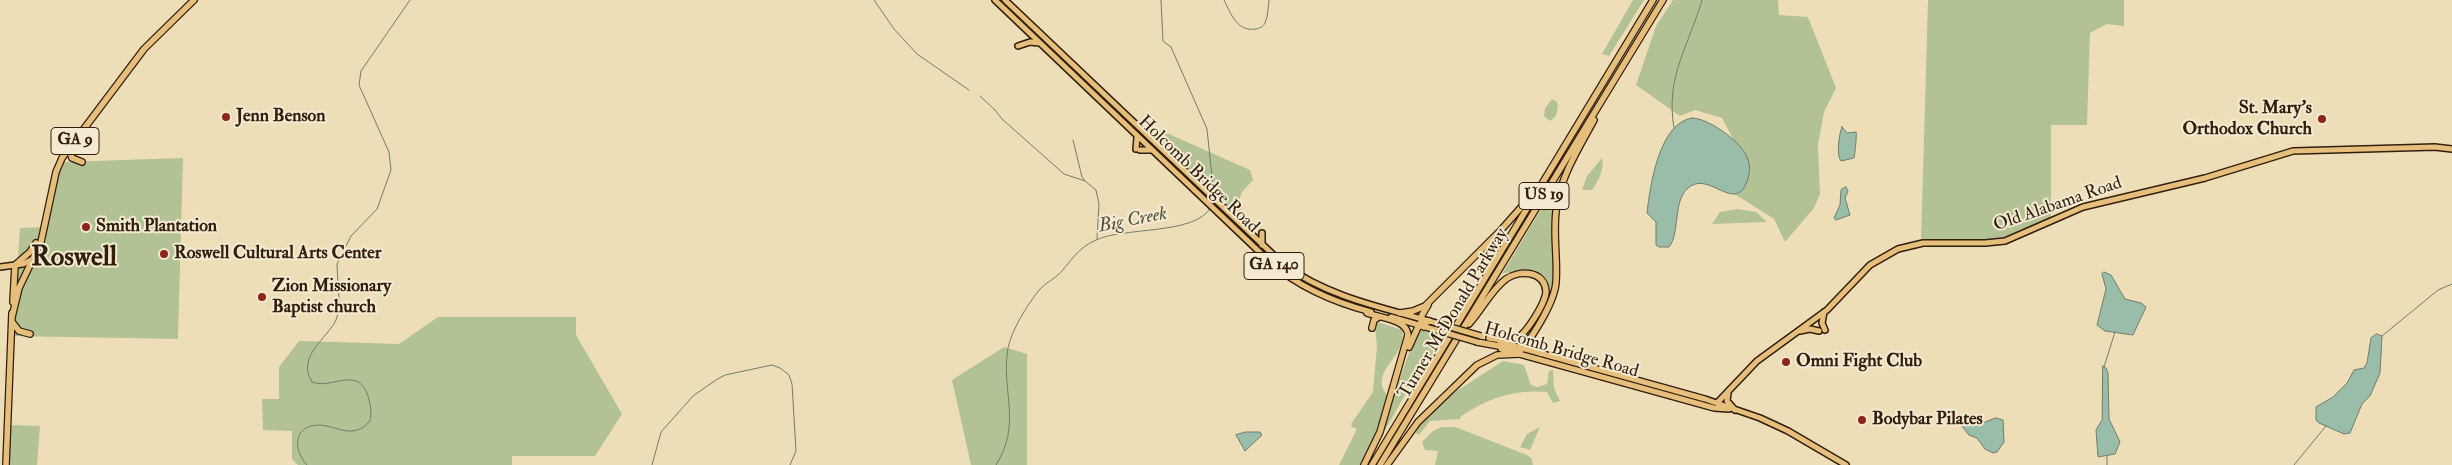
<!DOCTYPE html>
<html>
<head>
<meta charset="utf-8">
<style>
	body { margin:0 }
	canvas { display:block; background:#eddeb8 }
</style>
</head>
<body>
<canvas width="2452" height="465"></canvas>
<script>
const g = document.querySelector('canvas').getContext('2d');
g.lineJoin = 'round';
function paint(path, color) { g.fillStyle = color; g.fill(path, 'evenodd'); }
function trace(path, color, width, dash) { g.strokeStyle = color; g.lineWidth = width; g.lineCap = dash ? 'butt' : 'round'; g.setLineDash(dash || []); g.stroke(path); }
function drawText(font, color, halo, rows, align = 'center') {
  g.font = font + ' "IM FELL Double Pica",serif'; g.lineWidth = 4; g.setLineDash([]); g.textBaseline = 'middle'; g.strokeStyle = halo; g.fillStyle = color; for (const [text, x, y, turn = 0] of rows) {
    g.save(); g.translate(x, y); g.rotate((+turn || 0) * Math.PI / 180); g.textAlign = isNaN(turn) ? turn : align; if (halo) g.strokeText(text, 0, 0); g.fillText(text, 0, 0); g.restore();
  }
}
paint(new Path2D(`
	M1633 0H1644L1609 56 1602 54Z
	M1673 0H1778L1779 15 1808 17 1836 88 1824 112 1818 145 1820 194 1814 208 1785 242 1774 219 1733 193 1744 160 1722 118 1695 110 1680 116 1636 85 1656 26Z
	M1928 0H2124V26L2107 24 2090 33 2087 125H2051V218L2019 235 1994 240 1921 242Z
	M1552 99 1557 102C1559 109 1557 118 1550 121L1544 116 1545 108Z
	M1162 131 1250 170 1253 180 1242 192 1239 200 1243 208 1237 214 1226 205 1157 138 1155 134Z
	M183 158 178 339 13 336 20 228 44 227C53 204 53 184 64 162Z
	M1602 158C1605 168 1598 182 1592 190H1582L1587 176Z
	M1565 170 1558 195 1555 281 1551 299 1523 344 1514 343C1533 331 1573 276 1528 270 1519 269 1510 272 1502 274Z
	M1737 209 1756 212 1767 222 1712 224 1720 212Z
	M438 317H576V335L622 414 595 456H512V465H298L292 459V431L263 430 262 399H279V367L299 341 399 344Z
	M1378 322 1402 330C1408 357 1368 371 1387 395L1374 440 1360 465H1339L1357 429 1352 427 1351 424 1373 392 1377 346 1375 326Z
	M1422 330 1443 336 1415 383 1410 386 1375 448 1415 336 1416 332Z
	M1004 347 1027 354V465H971L952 380Z
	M1503 361 1524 365 1531 385 1537 387 1547 384 1549 371 1553 370 1554 388 1560 401 1553 403 1547 392C1513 389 1489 398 1461 416L1460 419 1430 421 1419 435 1414 431 1446 398Z
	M11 425 40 426 37 465H9Z
	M1442 427H1455L1527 455 1532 459 1533 465H1435L1438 451 1425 450 1422 442 1433 431Z
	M1540 427 1530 450 1520 447 1527 434Z`), '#b2c294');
const water = new Path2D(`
	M1692 118C1709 118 1741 142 1747 157 1752 167 1749 181 1743 189 1730 207 1706 170 1687 189 1673 202 1680 234 1669 247H1659L1656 245V222L1647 213C1650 186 1659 123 1692 118Z
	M1842 127 1847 133 1856 132C1857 134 1855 154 1854 158L1841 161C1836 155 1839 134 1842 127Z
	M1846 187 1848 191 1845 198 1850 215 1836 220 1834 218 1840 205 1841 190Z
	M2104 272 2111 275 2125 299 2141 303 2146 307 2133 335 2105 331 2097 325 2106 289 2102 274Z
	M2377 334 2382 336 2380 373 2370 396 2362 404 2350 433 2344 434 2319 423 2316 420V407L2333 397 2347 383 2354 370 2364 368 2367 363 2371 338Z
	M2103 366 2106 368 2108 373 2109 419 2120 442 2115 454 2098 457 2096 430 2102 420Z
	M1996 418 2003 420 2004 442 1997 452 1993 453 1985 449 1977 438 1969 435 1961 425H1955V422L1957 419 1982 423Z
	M1246 432H1260L1262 435 1245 451 1236 435Z`);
paint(water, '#9abda9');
trace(water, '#707d6b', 1);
trace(new Path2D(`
	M874 0 894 29 917 54 969 90
	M1161 0 1163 41 1171 47 1207 129 1214 196
	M1224 0C1231 14 1237 32 1256 29 1260 28 1263 27 1265 23 1268 17 1268 7 1269 0
	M980 96 995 110 1002 119 1064 174 1085 181 1096 190 1099 204 1097 239
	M1674 128C1665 76 1689 46 1702 0
	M1073 140 1082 177 1085 181
	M2382 336 2438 290 2452 284
	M2104 367 2115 332
	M2107 456V465
	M307 465C293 450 293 426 318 425 336 425 353 441 370 421 373 409 368 380 351 380 337 379 326 387 312 382 296 356 327 339 336 320 342 307 337 278 337 264L351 236 377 209 391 170 389 152 359 85 361 71 410 0
	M652 465 661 432 693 396 716 380 725 375 772 365 780 368 789 375 792 384 796 451 790 465
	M996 465C1021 425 1003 396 1007 355 1008 335 1028 303 1041 288 1047 282 1056 278 1062 271 1072 259 1079 248 1094 241 1122 226 1196 236 1211 207
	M2294 465 2326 426`), '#707d6b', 1);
const major = new Path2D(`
	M995 0 1271 263C1300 288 1333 302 1371 312
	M1005 0 1283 264C1329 298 1385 308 1440 324
	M1018 46 1030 42 1039 43
	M1136 149 1137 137
	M1140 150H1152
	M1262 233V245
	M0 267 23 264 31 260
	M1824 312 1822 323 1825 330
	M1391 317 1436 330
	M1800 331 1810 329 1819 331
	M1500 342 1705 399 1760 418 1788 431 1846 465
	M1501 349 1714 408 1729 409
	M1728 393 1727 401 1735 410
	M1717 403 1757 361 1827 310 1870 265 1898 249 1923 243H1985L2005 241 2083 207 2205 178 2293 151 2435 147 2452 149`);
const highway = new Path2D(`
	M69 148 72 158 82 162
	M13 302 15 265 30 252 36 243
	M1400 313 1413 311 1425 306 1501 230 1532 195
	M12 317 19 288 41 242 56 172 62 158 144 49 194 0
	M12 322 19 331 30 334
	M1469 324C1482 310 1491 290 1506 279 1519 270 1544 270 1546 291 1546 302 1526 335 1515 339 1507 342 1497 339 1489 338
	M1424 327 1421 322 1422 315 1428 305
	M1372 328 1374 320 1379 317
	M1531 337 1532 346 1540 353
	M1477 342 1521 350C1534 335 1555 301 1556 282 1558 256 1552 230 1557 205 1562 174 1579 148 1594 120
	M1409 347 1418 327 1429 321
	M6 465 12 313
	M1364 465 1380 432 1408 335C1407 319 1380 318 1367 313
	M1372 465 1653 0
	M1380 465 1663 0
	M1387 465 1418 422 1477 365 1497 355 1519 354`);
trace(major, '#311e0d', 8);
trace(highway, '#311e0d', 8);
trace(major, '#e6bf7c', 5);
trace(highway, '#e6bf7c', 5.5);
const majorBridge = new Path2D(`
	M1440 324 1481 336
	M1436 330 1477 342`);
trace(majorBridge, '#311e0d', 8, []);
trace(majorBridge, '#e6bf7c', 5);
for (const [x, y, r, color] of [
	[226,117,5,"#8f2418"],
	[2322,119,5,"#8f2418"],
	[86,227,5,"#8f2418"],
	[164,254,5,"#8f2418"],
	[262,297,5,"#8f2418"],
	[1786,362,5,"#8f2418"],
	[1862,420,5,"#8f2418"]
]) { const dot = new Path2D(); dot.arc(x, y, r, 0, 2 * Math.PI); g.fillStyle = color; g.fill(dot); trace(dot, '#f3ead1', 2); }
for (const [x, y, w] of [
	[75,141,48],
	[1544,196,50],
	[1274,266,60]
]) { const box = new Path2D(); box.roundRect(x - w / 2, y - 13.5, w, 27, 4); g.fillStyle = '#f3ead1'; g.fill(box); trace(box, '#311e0d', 1); }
drawText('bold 16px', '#311e0d', null, [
	["GA 9",75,141],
	["US 19",1544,196],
	["GA 140",1274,266]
]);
drawText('bold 18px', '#311e0d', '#f3ead1', [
	["St. Mary's",2312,109,"right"],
	["Orthodox Church",2312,130,"right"],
	["Jenn Benson",236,117],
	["Smith Plantation",96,227],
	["Roswell Cultural Arts Center",174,254],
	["Zion Missionary",272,287],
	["Baptist church",272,308],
	["Omni Fight Club",1796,362],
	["Bodybar Pilates",1872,420]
], 'left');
drawText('18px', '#311e0d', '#f3ead1', [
	["Holcomb Bridge Road",1198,175,44],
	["Old Alabama Road",2058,205,-19],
	["Turner McDonald Parkway",1454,314,-59],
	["Holcomb Bridge Road",1561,351,16]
]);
drawText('italic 19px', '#504e3c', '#f3ead1', [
	["Big Creek",1133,221,-11]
]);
drawText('bold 28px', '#311e0d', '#f3ead1', [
	["Roswell",74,259]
]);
</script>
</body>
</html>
